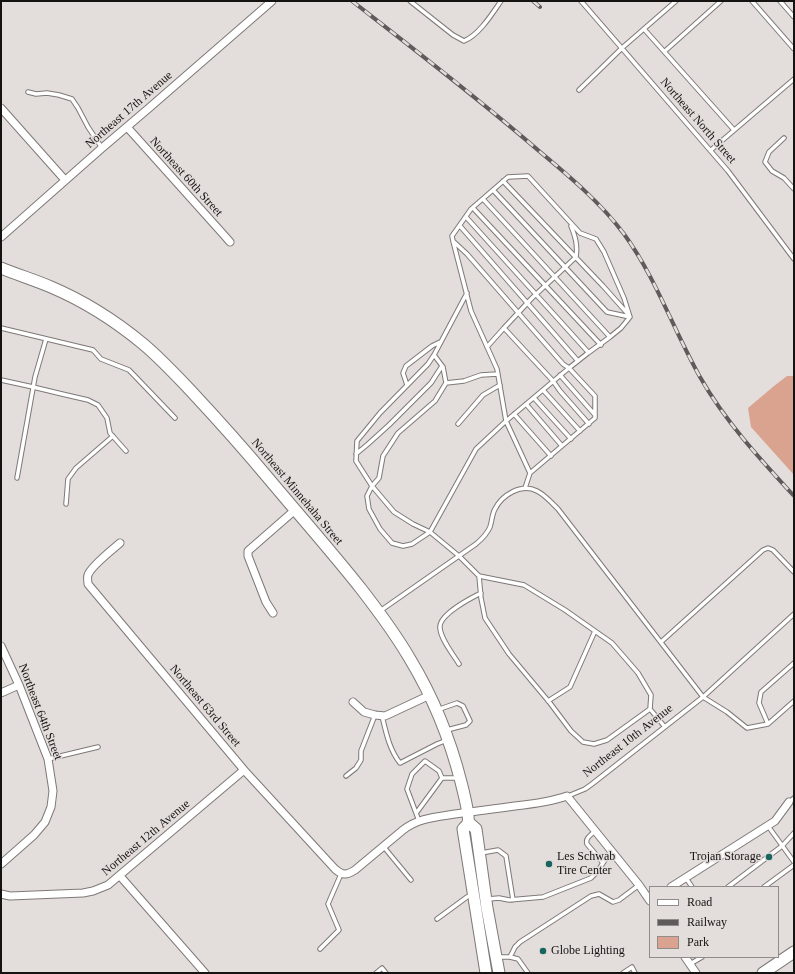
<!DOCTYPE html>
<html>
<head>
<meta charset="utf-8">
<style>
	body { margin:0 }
	#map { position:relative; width:795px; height:974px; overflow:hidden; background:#e3dddb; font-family:"Times New Roman",serif }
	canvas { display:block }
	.frame { position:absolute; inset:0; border:2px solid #151312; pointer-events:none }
	.legend { position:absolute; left:649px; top:886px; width:130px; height:72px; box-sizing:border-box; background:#e3dddb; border:1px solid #918c8b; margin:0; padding:5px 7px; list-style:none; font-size:12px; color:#151312 }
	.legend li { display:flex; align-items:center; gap:8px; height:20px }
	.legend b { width:20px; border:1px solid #918c8b }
</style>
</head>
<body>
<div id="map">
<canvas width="795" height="974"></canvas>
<div class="frame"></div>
<ul class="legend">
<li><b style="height:5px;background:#fff"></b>Road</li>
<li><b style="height:5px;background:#5f5b5a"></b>Railway</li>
<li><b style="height:11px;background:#daa38f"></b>Park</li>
</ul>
</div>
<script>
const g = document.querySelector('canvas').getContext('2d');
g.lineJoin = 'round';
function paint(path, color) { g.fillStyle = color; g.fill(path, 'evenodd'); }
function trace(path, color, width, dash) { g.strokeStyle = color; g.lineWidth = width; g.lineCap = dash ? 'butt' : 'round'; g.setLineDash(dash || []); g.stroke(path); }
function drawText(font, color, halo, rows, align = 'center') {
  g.font = font + ' "Times New Roman",serif'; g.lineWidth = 3; g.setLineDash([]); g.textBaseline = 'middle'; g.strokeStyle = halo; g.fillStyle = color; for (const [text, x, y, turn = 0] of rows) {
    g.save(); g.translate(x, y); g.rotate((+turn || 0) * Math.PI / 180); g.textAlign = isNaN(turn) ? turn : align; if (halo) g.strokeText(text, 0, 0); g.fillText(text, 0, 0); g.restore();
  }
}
paint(new Path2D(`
	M787 376H794V475L751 427 748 408 774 386Z`), '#daa38f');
const service = new Path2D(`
	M410 1 453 35 464 41C479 35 492 14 501 1
	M581 1 728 171 794 259
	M752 1 794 49
	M780 1 794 17
	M644 29 734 130
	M665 51 721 1
	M579 90 622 48 676 1
	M28 92 36 94 47 93 59 95 72 99 78 108 88 127 102 148
	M784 138 769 152 765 162 772 171 784 178 794 189
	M711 150 794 79
	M503 181 603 286 628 314
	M493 190 607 312 630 317
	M483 199 610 337
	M473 208 601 345
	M466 217 588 352
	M460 226 578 361
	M571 226C575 236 578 245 576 257L532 298 504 328 553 381 560 391 589 424
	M453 241 467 254 563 364 569 368 588 353 610 337 621 328 630 317 624 298 604 252 596 239 580 233 528 176 508 177 471 209 452 236 453 241 471 311 497 369 506 421 476 449 430 532 459 556 479 576 481 598 485 618 509 654 550 703 571 731 583 742 594 744 607 740 650 709 665 727
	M1 328 93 350 101 359 129 370 175 418
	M487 347 504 328
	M560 375 595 415
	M1 380 33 387 62 394 88 400 98 405 107 418 110 433 126 451
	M446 383 464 381 481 375 498 374
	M407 385 403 373 406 366 432 346 440 342
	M543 390 580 431
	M534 398 571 439
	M526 404 562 446
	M514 414 551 456
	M458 424 483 395 500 385
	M356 454 368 444 389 425 431 383 442 366
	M17 478 35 377 46 339
	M525 488 530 473 595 418V396L569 368 506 421 530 473
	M66 504 68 479 76 468 113 436
	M430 532 413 524 394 512 372 486 356 461 357 441 380 413 428 364 434 355 467 293
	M430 532 412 544 403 546 392 543 380 529 369 509 367 496 372 486 379 478 383 456 398 433 435 401 446 383 443 367 434 355
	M479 576 524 585 565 610 612 643 638 673 651 695 650 709
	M380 611 476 544C482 539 487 534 490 527 492 521 492 514 495 509 502 495 521 483 537 491 545 495 551 502 558 509L703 697 727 712 747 728 768 724 794 701
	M661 642 763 550 768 548 773 550 794 572
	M459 664C453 654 441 640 440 628 438 615 471 598 481 593
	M548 701 570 687 595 631
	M437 710 457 703 463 706 470 721 466 725 447 730
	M382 716C386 732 389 749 400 763L437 744 447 740
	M768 724 759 703 761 692 794 663
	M48 759 98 747
	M346 776 356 768 361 760V751L375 715
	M442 778H459
	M568 796 585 789 592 784 703 697 794 614
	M789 802 794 798
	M417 812 442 778
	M419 821 407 789 412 774 425 761 439 771 442 778
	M768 826 794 862
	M595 831C591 835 585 838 587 844L603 863
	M383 846 411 880
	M481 853 498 850 506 856 513 900
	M686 878 692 887
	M728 887 782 846 794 833
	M764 887 794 865
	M488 899 499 898 509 900 543 897 591 878 597 872 611 851
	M437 919 467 897 472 894
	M320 949 339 930 328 904 341 874
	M498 957H510L518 959 528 973
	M510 957 515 947 520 942 591 896 599 894 613 902 619 900 639 885
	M690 964 702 957
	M376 973 382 968 386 973
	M623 973 632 967 635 973`);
const minor = new Path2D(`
	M1 108 65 180
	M127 127 223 234 230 242
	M1 237 102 148 149 108 180 81 272 1
	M120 543C112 550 91 566 88 575 87 578 88 581 88 584L244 770 335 869C343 876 347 875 355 870L403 830C418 818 436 817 455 814 475 811 495 809 515 806 533 804 550 802 567 796L639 885 650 901
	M273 613 266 602 248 556V551L295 510
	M1 646 19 685 48 759 53 791 51 807 45 822 34 835 1 864
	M1 693 19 685
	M353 702 364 712 375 715 385 716 430 695
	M120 876 205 973
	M671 887 775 821 789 802
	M1 894 10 896 83 893 93 891 108 885 244 770
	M685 957 696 973`);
const secondary = new Path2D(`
	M1 268C18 275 35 280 51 287 84 301 114 320 142 343 159 357 175 374 191 391 218 420 244 449 269 479 300 516 332 552 362 590 379 612 396 635 410 659 433 697 450 739 461 782 463 790 470 816 468 823 467 825 465 827 463 829L486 973
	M468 822 476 829 487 908 499 973
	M763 973 794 952`);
trace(service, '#7e7977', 5.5);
trace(minor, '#7e7977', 9);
trace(secondary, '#7e7977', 13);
trace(service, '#fff', 3.5);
trace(minor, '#fff', 7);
trace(secondary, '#fff', 11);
const rail = new Path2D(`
	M352 1C415 50 479 99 539 151 569 176 600 202 624 234 656 278 673 329 700 377 725 421 759 458 794 496
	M533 1 540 7`);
trace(rail, '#5f5b5a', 4);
trace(rail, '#e3dddb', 2.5, [8]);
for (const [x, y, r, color] of [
	[769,857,4,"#18655f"],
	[549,864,4,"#18655f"],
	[543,951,4,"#18655f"]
]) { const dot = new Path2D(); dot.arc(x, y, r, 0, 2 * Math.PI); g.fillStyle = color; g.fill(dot); trace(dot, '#e3dddb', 1.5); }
drawText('12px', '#151312', '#e3dddb', [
	["Northeast 17th Avenue",129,110,-41],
	["Northeast North Street",698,121,49],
	["Northeast 60th Street",186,177,48],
	["Northeast Minnehaha Street",297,492,50],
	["Northeast 63rd Street",205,706,50],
	["Northeast 64th Street",40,712,69],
	["Northeast 10th Avenue",628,741,-38],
	["Northeast 12th Avenue",146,838,-40]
]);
drawText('12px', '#151312', '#e3dddb', [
	["Les Schwab",557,857],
	["Tire Center",557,871],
	["Trojan Storage",761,857,"right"],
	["Globe Lighting",551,951]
], 'left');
</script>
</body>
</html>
